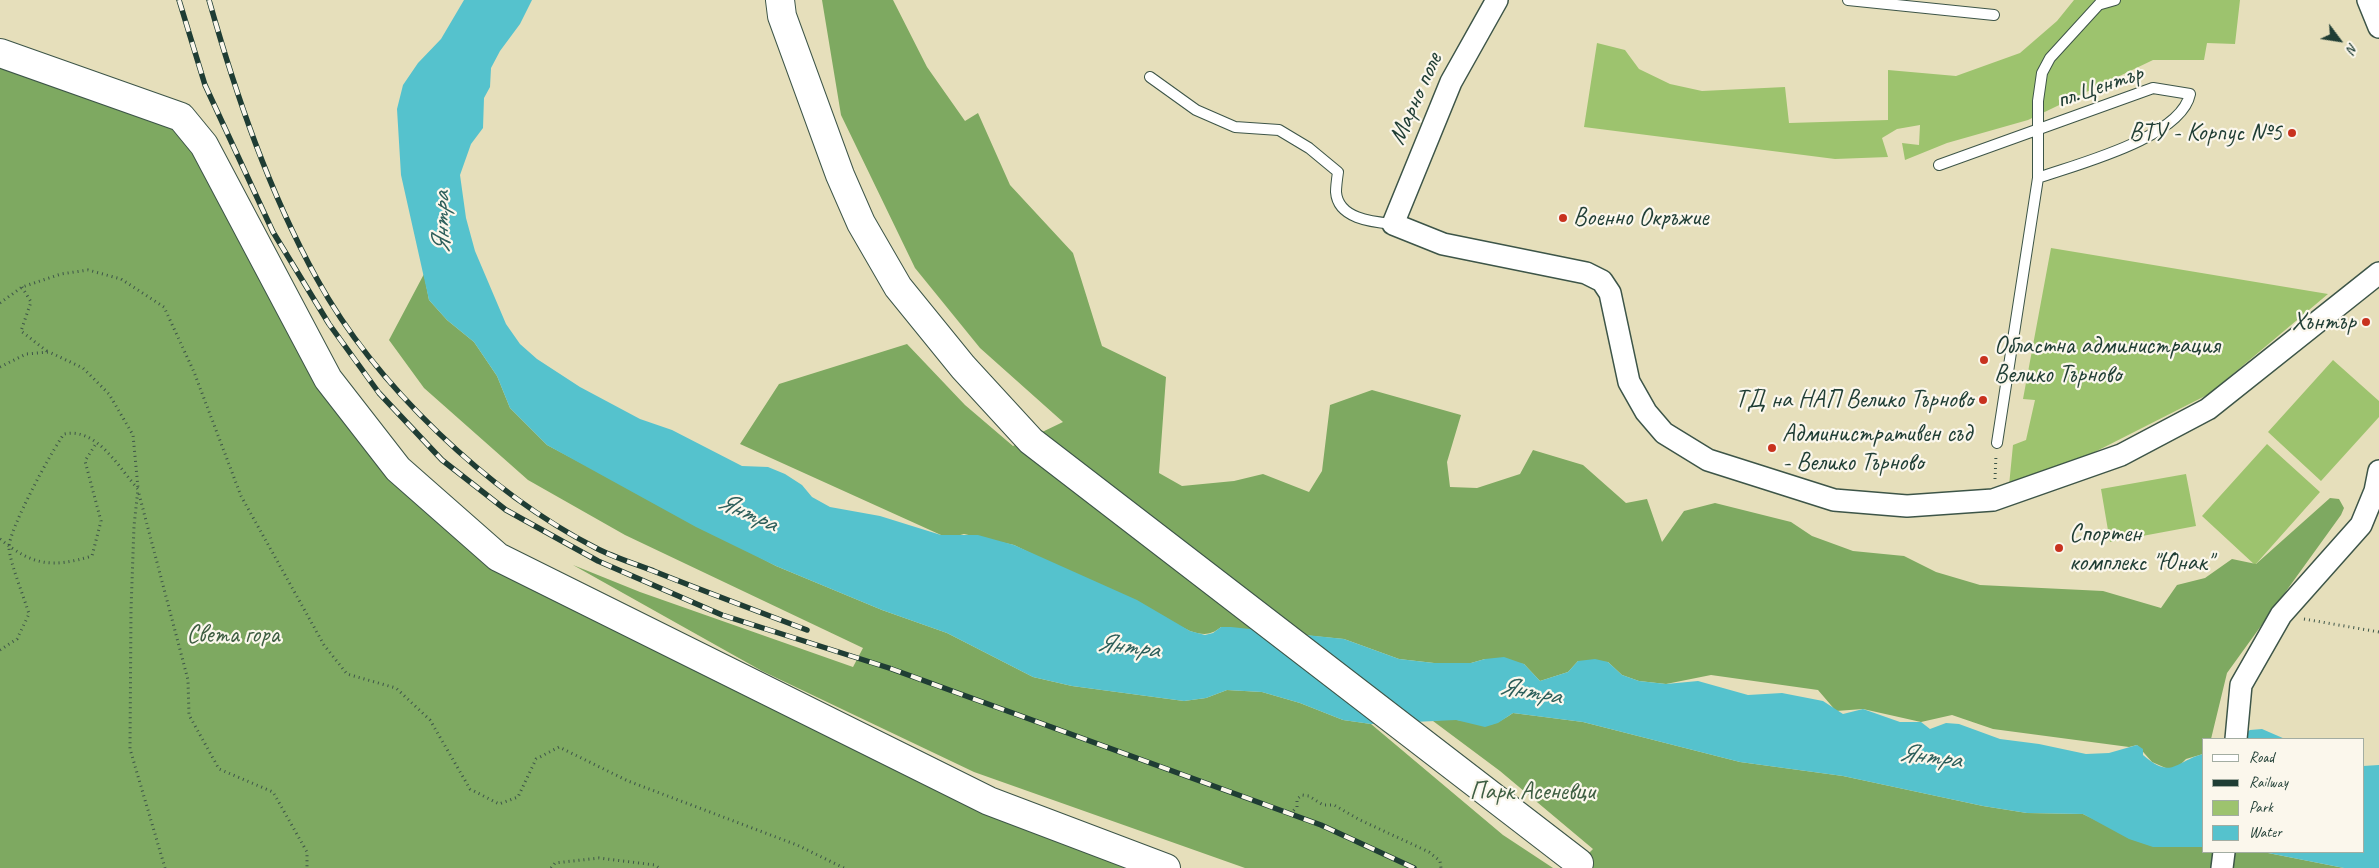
<!DOCTYPE html>
<html>
<head>
<meta charset="utf-8">
<style>
	body { margin:0 }
	#map { position:relative; width:2379px; height:868px; overflow:hidden; background:#e6dfbb; font-family:Caveat,sans-serif }
	canvas { display:block }
	.legend { position:absolute; left:2202px; top:738px; width:162px; height:115px; box-sizing:border-box; background:#fbf7ec; border:1px solid #a3ada2; margin:0; padding:6px 9px; list-style:none; font-size:15px; color:#1f3d34 }
	.legend li { display:flex; align-items:center; gap:10px; height:25px }
	.legend b { width:25px; border:1px solid #a3ada2 }
	.north { position:absolute; left:2314px; top:15px; width:50px; height:50px; -webkit-text-stroke:4px #fbf7ec; paint-order:stroke; rotate:121deg; font-size:14px; font-weight:700; line-height:20px; text-align:center; color:#1f3d34 }
	.north::after { content:''; display:block; margin:auto; width:18px; height:22px; background:#1f3d34; clip-path:polygon(50% 0,100% 100%,50% 72%,0 100%) }
</style>
</head>
<body>
<div id="map">
<canvas width="2379" height="868"></canvas>
<ul class="legend">
<li><b style="height:6px;background:#fff"></b>Road</li>
<li><b style="height:6px;background:#1f3d34"></b>Railway</li>
<li><b style="height:14px;background:#9dc36e"></b>Park</li>
<li><b style="height:14px;background:#55c2cd"></b>Water</li>
</ul>
<div class="north">N</div>
</div>
<script>
const g = document.querySelector('canvas').getContext('2d');
g.lineJoin = 'round';
function paint(path, color) { g.fillStyle = color; g.fill(path, 'evenodd'); }
function trace(path, color, width, dash) { g.strokeStyle = color; g.lineWidth = width; g.lineCap = dash ? 'butt' : 'round'; g.setLineDash(dash || []); g.stroke(path); }
function drawText(font, color, halo, rows, align = 'center') {
  g.font = font + ' Caveat,sans-serif'; g.lineWidth = 4.5; g.setLineDash([]); g.textBaseline = 'middle'; g.strokeStyle = halo; g.fillStyle = color; for (const [text, x, y, turn = 0] of rows) {
    g.save(); g.translate(x, y); g.rotate((+turn || 0) * Math.PI / 180); g.textAlign = isNaN(turn) ? turn : align; if (halo) g.strokeText(text, 0, 0); g.fillText(text, 0, 0); g.restore();
  }
}
paint(new Path2D(`
	M2074 0H2240L2235 44 2207 43 2204 60H2153L2028 120 1947 143 1905 160 1902 143 1919 145 1920 125 1897 129 1882 138 1888 157 1835 159 1584 127 1597 43 1625 50 1639 69 1670 84 1702 91 1785 87 1789 123 1888 120V70L1956 76 2020 53 2057 21Z
	M2051 248 2328 294 2209 394 2008 496 2013 445 2026 440 2035 400 2023 399Z
	M2333 360 2379 401V417L2321 481 2268 432Z
	M2267 444 2320 492 2255 565 2202 516Z
	M2186 474 2196 526 2110 542 2101 489Z`), '#9dc36e');
paint(new Path2D(`
	M822 0H893L927 67 965 121 978 113 1010 185 1073 253 1102 346 1166 377 1159 473 1182 486 1234 481 1263 474 1309 492 1322 471 1330 405 1372 390 1461 415 1447 462 1450 487 1477 488 1520 474 1533 450 1583 465 1626 503 1647 499 1662 542 1684 511 1715 503 1791 522 1812 536 1853 551 1904 556 1936 572 1980 585 2103 591 2161 608 2177 585 2205 578 2232 559 2256 564 2330 498 2339 499 2344 508 2341 515 2227 673 2211 739H2203V754L2186 759 2178 767 2168 769 2152 762 2137 745 2129 747 1993 729 1952 715 1921 722 1863 709 1836 711 1818 690 1711 675 1666 684 1639 681 1622 675 1608 662 1578 661 1568 672 1540 681 1524 664 1485 659 1471 663H1434L1399 659 1344 639 1221 627C1210 636 1203 635 1190 631L1014 545 964 534 953 537 941 535 740 444 779 384 907 344 965 405 1013 446 1063 422 980 348 915 268 841 115Z
	M0 53 181 117 328 379 498 557 989 801 1166 868H0Z
	M424 274 429 300 447 320 474 342 497 376 510 408 547 445 776 566 882 610 947 633 1033 677 1072 686 1184 701 1206 698 1227 690 1262 692 1300 703 1343 720 1371 724 1503 835 1553 868H1245L974 772 762 671 573 565 640 592 853 667 863 648 625 535 528 480 424 388 389 340Z
	M1513 713 1583 722 1740 762 1843 776 1983 806 2027 813 2083 814 2106 825 2203 847V852H2263L2344 868H1574L1593 849 1500 771 1433 721C1440 720 1449 719 1457 720 1486 724 1485 732 1513 713Z`), '#7ea961');
paint(new Path2D(`
	M464 0H532L520 24 500 51 491 68 490 87 484 98 483 128 471 144 460 175 466 218 475 251 506 324 520 344 537 359 580 387 640 419 672 430 742 466 768 467 785 474 802 485 812 497 830 507 880 516 941 535H978L1014 545 1137 600 1190 631 1205 635 1213 633 1221 627H1231L1344 639 1399 659 1434 663H1471L1485 659 1504 657 1524 664 1540 681 1568 672 1578 661 1595 659 1608 662 1622 675 1639 681 1666 684 1698 681 1748 695 1782 693 1823 701 1843 714 1863 709 1900 722H1921L1930 729 1946 723 1959 724 2000 739 2039 744 2086 754 2109 753 2137 745 2143 749V755C2172 780 2174 762 2203 754V847H2153L2129 839 2083 814 2027 813 1983 806 1843 776 1740 762 1583 722 1513 713 1498 723 1485 727 1456 720 1371 724 1343 720 1300 703 1262 692 1227 690 1206 698 1184 701 1072 686 1033 677 947 633 882 610 776 566 696 527 547 445 510 408 497 376 474 342 447 320 429 300 401 175 397 109 403 85 418 63 441 39Z
	M2262 729 2285 739H2238L2250 730Z
	M2379 765V868H2344L2263 852H2363V766Z`), '#55c2cd');
const lane = new Path2D(`
	M1848 0 1994 15
	M2101 4 2115 0
	M1150 77 1196 110 1235 127 1279 130 1309 148 1338 172C1337 179 1336 186 1336 192 1338 219 1373 222 1393 224
	M1939 165 2153 88 2190 94C2181 138 2077 164 2038 178
	M1997 443 2038 178V101L2042 73 2050 58 2103 0`);
const street = new Path2D(`
	M1497 0 1451 82 1393 224 1443 244 1586 273 1602 281 1610 293 1629 382 1646 412 1664 433 1708 460 1834 500 1907 506 1993 500 2121 455 2208 409 2379 273
	M2368 0 2379 27
	M2236 739 2241 685 2281 615 2361 525 2375 491 2379 471
	M2222 868 2224 852`);
const secondary = new Path2D(`
	M0 53 181 117 204 145 328 379 398 469 498 557 989 801 1166 868`);
const primary = new Path2D(`
	M780 0 782 16 840 175 861 223 898 287 963 367 1031 441 1579 863`);
trace(lane, '#3d5548', 12);
trace(street, '#3d5548', 24);
trace(secondary, '#3d5548', 30);
trace(primary, '#3d5548', 30);
trace(new Path2D(`
	M22 287 31 302 21 331 48 352
	M0 303 22 287 61 274 88 270 121 279 164 307 194 372 241 496 324 645 347 674 396 688 430 720 470 789 499 804 518 797 536 759 559 747 628 781 797 845 844 868
	M0 367 26 354 49 352 83 368 109 394 133 435 138 488
	M1995 479 1996 455
	M139 494 188 680 189 715 219 769 273 792 307 852V868
	M0 539C33 566 52 568 92 556L101 521 85 461 97 442
	M2304 619 2379 632
	M0 650 17 639 29 614C24 597 10 563 9 548 8 531 52 450 64 434 97 427 119 468 138 489L134 526 131 610 130 749 165 868
	M1290 814 1297 807V799L1302 795 1309 796 1323 805H1334L1360 820 1429 852 1440 861 1441 868
	M551 868 555 863 599 858 655 865 659 868`), '#3d5548', 3, [1, 4]);
trace(lane, '#fff', 10);
trace(street, '#fff', 21);
trace(secondary, '#fff', 28);
trace(primary, '#fff', 28);
const rail = new Path2D(`
	M179 0 205 85 273 232 329 324 379 393 442 460 506 510 598 561 722 615 889 668 1321 825 1414 868
	M209 0C236 95 269 192 317 279 375 385 489 493 596 548 615 558 636 564 656 572 706 592 757 611 807 630`);
trace(rail, '#1f3d34', 5.5);
trace(rail, '#fbf7ec', 4, [11]);
for (const [x, y, r, color] of [
	[2292,133,5,"#c8321e"],
	[1563,218,5,"#c8321e"],
	[2366,322,5,"#c8321e"],
	[1984,360,5,"#c8321e"],
	[1983,400,5,"#c8321e"],
	[1772,448,5,"#c8321e"],
	[2059,548,5,"#c8321e"]
]) { const dot = new Path2D(); dot.arc(x, y, r, 0, 2 * Math.PI); g.fillStyle = color; g.fill(dot); trace(dot, '#fbf7ec', 2); }
drawText('25px', '#1f3d34', '#fbf7ec', [
	["пл.Център",2100,87,-19],
	["Марно поле",1416,99,-66]
]);
drawText('25px', '#1f3d34', '#fbf7ec', [
	["ВТУ - Корпус №5",2282,133,"right"],
	["Военно Окръжие",1573,218],
	["Хънтър",2356,322,"right"],
	["Областна администрация",1994,346],
	["Велико Търново",1994,375],
	["ТД на НАП Велико Търново",1973,400,"right"],
	["Административен съд",1782,434],
	["- Велико Търново",1782,463],
	["Спортен",2069,534],
	["комплекс \"Юнак\"",2069,563]
], 'left');
drawText('25px', '#3e5e42', '#fbf7ec', [
	["Света гора",233,635],
	["Парк Асеневци",1532,792]
]);
drawText('italic 26px', '#2c5e5a', '#fbf7ec', [
	["Янтра",442,223,-90],
	["Янтра",747,513,24],
	["Янтра",1128,647,7],
	["Янтра",1530,692,10],
	["Янтра",1930,757,7]
]);
</script>
</body>
</html>
